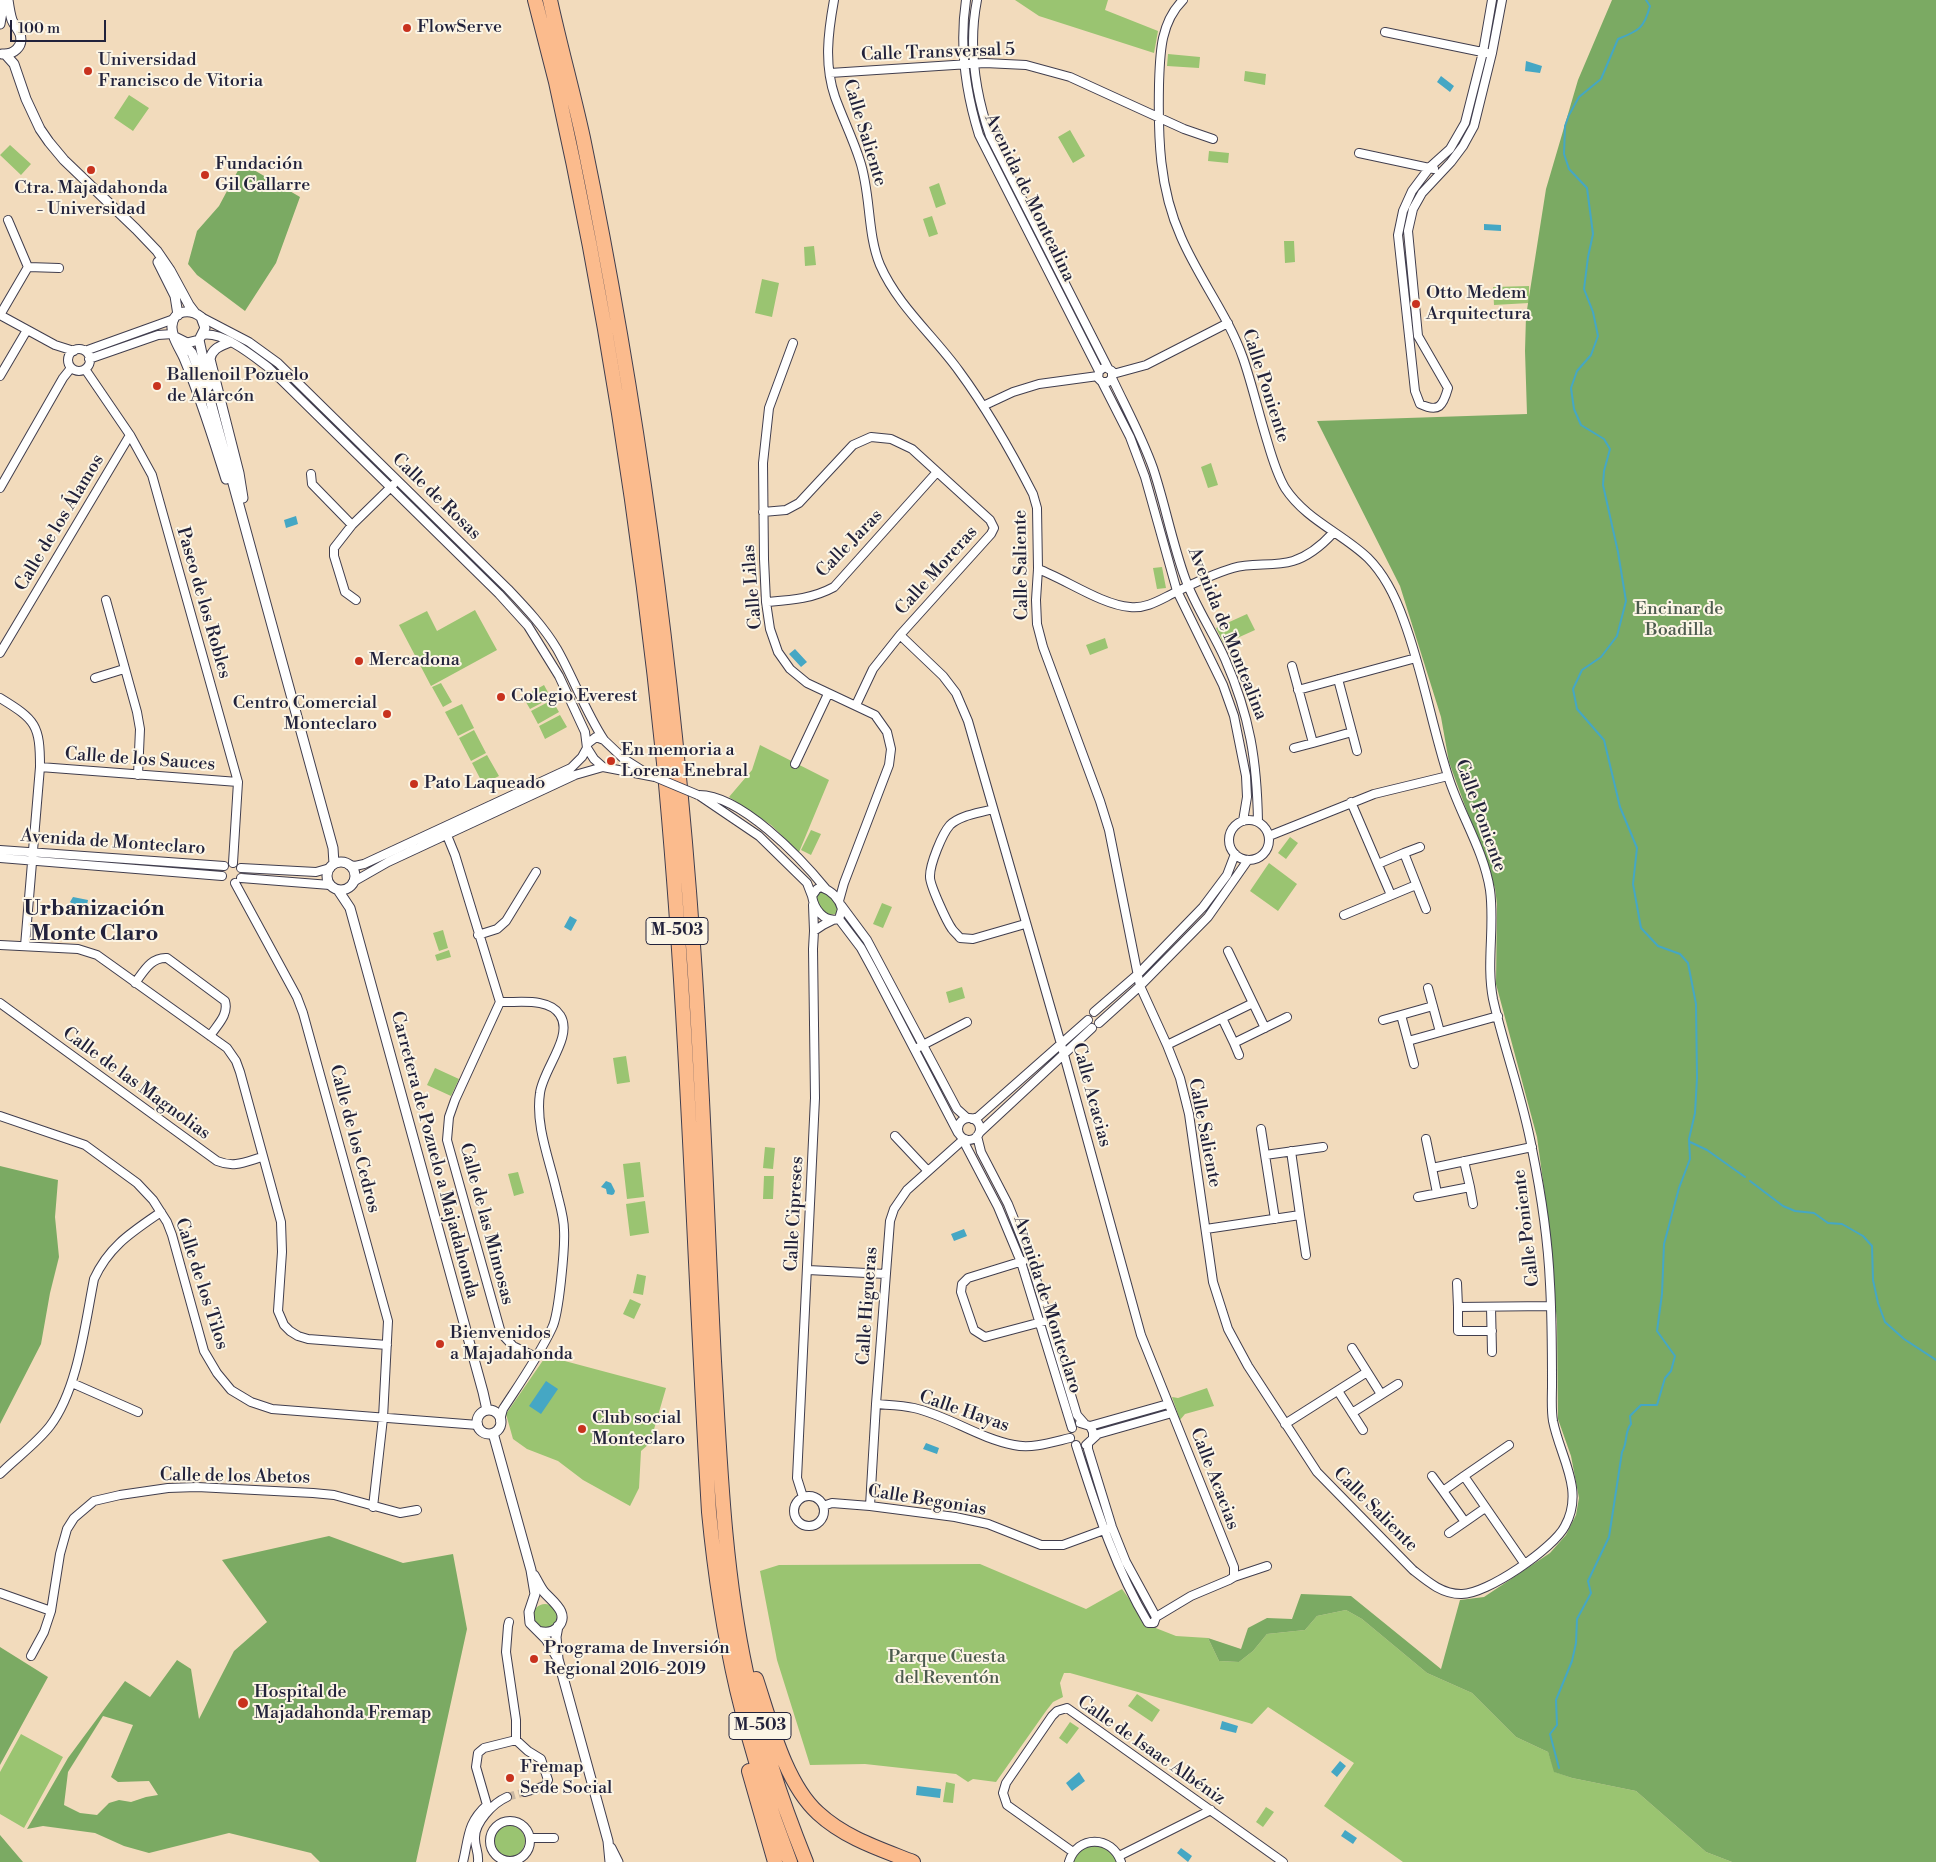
<!DOCTYPE html>
<html>
<head>
<meta charset="utf-8">
<style>
	body { margin:0 }
	#map { position:relative; width:1936px; height:1862px; overflow:hidden; background:#f2dbbc; font-family:"Libre Bodoni",serif }
	canvas { display:block }
	.scale { position:absolute; left:10px; top:20px; width:96px; height:22px; box-sizing:border-box; border:2px solid #22223b; border-top:0; padding-left:6px; font-size:15px; line-height:18px; white-space:nowrap; color:#22223b; -webkit-text-stroke:4px #fcf5e5; paint-order:stroke }
</style>
</head>
<body>
<div id="map">
<canvas width="1936" height="1862"></canvas>
<div class="scale">100 m</div>
</div>
<script>
const g = document.querySelector('canvas').getContext('2d');
g.lineJoin = 'round';
function paint(path, color) { g.fillStyle = color; g.fill(path, 'evenodd'); }
function trace(path, color, width, dash) { g.strokeStyle = color; g.lineWidth = width; g.lineCap = dash ? 'butt' : 'round'; g.setLineDash(dash || []); g.stroke(path); }
function drawText(font, color, halo, rows, align = 'center') {
  g.font = font + ' "Libre Bodoni",serif'; g.lineWidth = 4; g.setLineDash([]); g.textBaseline = 'middle'; g.strokeStyle = halo; g.fillStyle = color; for (const [text, x, y, turn = 0] of rows) {
    g.save(); g.translate(x, y); g.rotate((+turn || 0) * Math.PI / 180); g.textAlign = isNaN(turn) ? turn : align; if (halo) g.strokeText(text, 0, 0); g.fillText(text, 0, 0); g.restore();
  }
}
paint(new Path2D(`
	M1015 0H1108L1105 10 1158 31 1154 53 1039 16Z
	M1168 54 1200 57 1199 68 1167 66Z
	M1245 71 1266 74 1265 85 1244 81Z
	M129 95 149 108 133 131 114 118Z
	M1070 130 1085 156 1073 163 1058 137Z
	M10 145 31 164 21 175 0 155Z
	M1209 151 1229 153 1228 163 1208 161Z
	M939 183 946 204 936 208 929 187Z
	M932 216 938 234 929 237 923 219Z
	M1284 241H1294L1295 262 1285 263Z
	M814 246 816 265 805 266 804 247Z
	M762 279 779 283 772 317 755 313Z
	M1529 286V303L1494 305 1493 287Z
	M1211 463 1218 485 1208 488 1201 467Z
	M1162 567 1166 588 1157 589 1153 568Z
	M475 610 497 650 431 686 399 625 427 611 437 631Z
	M1247 614 1255 630 1224 644 1216 628Z
	M1105 638 1108 648 1090 655 1086 645Z
	M441 683 452 702 443 707 432 687Z
	M544 685 551 698 530 709 523 697Z
	M552 700 559 712 538 724 531 711Z
	M462 704 474 728 458 736 445 712Z
	M560 715 567 727 545 739 539 726Z
	M474 730 486 753 471 761 459 738Z
	M760 745 829 780 799 852 771 825 729 797 752 770Z
	M487 755 499 776 483 784 472 763Z
	M811 830 821 834 811 855 801 850Z
	M1290 837 1298 843 1286 859 1278 853Z
	M50 856 215 868 217 870 215 871 50 858Z
	M1269 863 1297 884 1278 911 1250 891Z
	M821 891 832 897 838 906 836 914 829 915 818 906 815 897Z
	M882 903 892 907 883 928 873 924Z
	M443 930 448 948 439 951 433 933Z
	M449 950 451 957 437 961 435 955Z
	M962 987 965 998 949 1003 946 992Z
	M626 1056 630 1082 617 1084 613 1058Z
	M435 1068 459 1079 451 1096 427 1085Z
	M765 1147 775 1148 773 1169 763 1168Z
	M640 1162 644 1197 627 1199 623 1164Z
	M518 1172 524 1193 514 1196 508 1174Z
	M764 1176H774L773 1199H763Z
	M645 1201 649 1233 630 1236 626 1204Z
	M637 1274 646 1276 643 1295 633 1293Z
	M630 1299 641 1304 634 1319 623 1314Z
	M546 1356 666 1388 650 1443 641 1451 639 1488 630 1506 583 1480 558 1461 527 1449 513 1439 506 1414Z
	M1207 1388 1214 1406 1185 1414 1180 1420 1172 1397 1178 1398Z
	M980 1564 1086 1609 1122 1589 1148 1625 1176 1636 1208 1638 1219 1661 1239 1662 1253 1651 1267 1634 1305 1630 1317 1616 1346 1610 1362 1619 1427 1673 1472 1693 1516 1737 1548 1752 1555 1772 1572 1778 1636 1791 1706 1852 1732 1862H1403L1324 1806 1354 1763 1268 1707 1252 1724 1249 1723 1070 1673H1064L1060 1683 1063 1697 1053 1702 1046 1711 996 1782 973 1779 968 1782 956 1774 865 1764 810 1765 777 1660 760 1571 779 1565Z
	M533 1616a12 12 0 1 1 24 0a12 12 0 1 1-24 0Z
	M1137 1694 1160 1710 1152 1722 1128 1706Z
	M1070 1722 1079 1728 1067 1744 1059 1738Z
	M21 1734 63 1757 24 1828 0 1814V1772Z
	M946 1782 955 1784 953 1803 943 1802Z
	M1266 1807 1274 1812 1263 1827 1256 1822Z
	M493 1841a16 16 0 1 1 32 0a16 16 0 1 1-32 0Z
	M1091 1845C1105 1846 1111 1850 1117 1862H1073L1078 1852Z`), '#9ac471');
paint(new Path2D(`
	M1612 0H1936V1862H1732L1706 1852 1636 1791 1572 1778 1554 1772 1548 1752 1516 1737 1472 1693 1427 1673 1362 1619 1346 1610 1317 1616 1305 1630 1267 1634 1253 1651 1239 1662 1219 1661 1208 1638 1241 1649 1248 1628 1267 1618 1292 1619 1301 1594 1351 1596 1441 1669 1460 1600 1484 1597 1550 1553 1566 1535 1576 1515 1579 1498 1571 1456 1558 1419 1557 1322 1546 1203 1537 1137 1496 984 1497 904 1495 888 1449 762 1441 717 1400 586 1317 421 1527 414 1525 351 1526 316 1546 189 1578 80Z
	M242 163 300 197 276 263 245 311 197 275 188 264 197 231 219 206Z
	M0 1166 58 1180 55 1217 59 1257 50 1293 41 1344 0 1424Z
	M329 1536 403 1563 453 1554 467 1629 416 1862H320L311 1853 229 1833 149 1853 124 1846 95 1833 43 1826 27 1829 68 1758 125 1681 150 1697 177 1660 191 1669 199 1719 234 1651 267 1622 222 1560ZM103 1716 133 1725 111 1777 118 1782 149 1781 158 1795 146 1797 131 1802 119 1800 109 1803 97 1815 80 1813 64 1805 68 1772Z
	M0 1647 48 1677 0 1765Z
	M0 1835 23 1862H0Z`), '#7baa63');
paint(new Path2D(`
	M1526 61 1542 66 1540 73 1525 71Z
	M1441 76 1454 86 1450 92 1437 82Z
	M1484 224 1501 225V231L1484 230Z
	M296 516 298 524 286 528 284 520Z
	M795 649 807 662 801 667 789 654Z
	M73 897 88 900 87 905 84 906 77 904H73L70 902Z
	M570 916 577 920 571 931 564 927Z
	M606 1181 611 1183 615 1191 614 1194 612 1195 607 1194 606 1189 601 1187Z
	M964 1229 967 1236 954 1241 951 1234Z
	M546 1381 558 1389 541 1414 529 1406Z
	M926 1443 939 1448 937 1454 923 1449Z
	M1222 1721 1238 1726 1236 1733 1220 1729Z
	M1340 1761 1346 1766 1337 1777 1331 1772Z
	M1079 1772 1085 1781 1072 1791 1066 1783Z
	M917 1786 941 1789 940 1798 916 1795Z
	M1345 1830 1357 1838 1353 1844 1341 1836Z
	M1181 1848 1192 1856 1188 1862 1177 1853Z`), '#45a7c4');
trace(new Path2D(`
	M1690 1142 1707 1150 1745 1177
	M1750 1181 1783 1206 1795 1211 1814 1213 1828 1223 1842 1224 1863 1236 1872 1246 1873 1280 1878 1303 1885 1322 1904 1339 1936 1360
	M1559 1768 1550 1734 1557 1725 1556 1700 1572 1661 1576 1643 1577 1619 1591 1593 1588 1581 1609 1537 1622 1452C1628 1443 1624 1432 1631 1424L1630 1416 1641 1405H1657L1665 1378 1671 1371 1675 1356 1657 1331 1662 1294 1664 1244 1679 1188 1690 1159 1689 1139 1695 1113 1697 1078 1696 1004 1688 963 1680 954 1658 946 1641 928 1633 884 1637 848 1620 807 1604 740 1577 709 1573 689 1582 670 1601 657 1617 636 1626 601 1618 552 1603 485 1604 471 1610 449 1604 439 1581 425 1574 409 1571 388 1577 371 1591 355 1598 336 1593 312 1584 289 1588 257 1593 234 1587 188 1569 169 1564 154 1565 126 1569 115 1579 97 1601 79 1618 39C1638 31 1644 29 1650 6L1646 0`), '#45a7c4', 2);
trace(new Path2D(`
	M507 1797 525 1792`), '#c8b6a2', 8, [8, 4]);
const minor = new Path2D(`
	M834 0C828 33 824 65 835 97 843 119 853 139 860 161 871 194 867 234 880 265 898 306 933 335 959 371 987 409 1011 451 1033 494L1037 508 1038 569 1036 600 1037 624 1043 647 1100 801 1109 830 1140 986 1167 1045 1180 1078 1189 1114 1213 1282 1228 1329 1248 1366 1317 1472 1413 1570C1428 1582 1442 1594 1461 1594 1486 1595 1554 1548 1565 1526 1585 1490 1560 1457 1553 1421 1551 1409 1552 1396 1552 1385 1552 1351 1552 1318 1550 1284 1548 1239 1541 1193 1532 1149 1523 1098 1504 1049 1493 999 1486 963 1495 926 1490 890 1484 851 1461 816 1449 779 1432 727 1423 672 1404 621 1396 598 1386 576 1368 558 1342 533 1306 520 1285 488 1276 473 1271 454 1266 437 1258 411 1252 384 1243 358 1228 315 1199 279 1181 237 1159 188 1158 137 1159 85 1160 54 1160 23 1183 0
	M966 0C959 47 965 90 979 135L1099 371
	M977 0C968 46 975 92 990 136L1108 368
	M1492 0 1483 52 1465 123 1450 149 1430 167 1412 191 1403 211 1398 235 1415 391 1420 404C1439 413 1443 406 1448 388L1418 336 1408 231 1413 209 1422 193 1451 162 1463 146 1474 126 1492 53 1502 0
	M1385 32 1487 53
	M830 73 985 63 1026 65 1070 77 1184 129 1213 139
	M1359 153 1434 169
	M8 220 28 267 59 268
	M0 315 55 345 74 351
	M0 315 28 267
	M201 317 249 342 278 363 508 589C526 608 544 627 557 649 574 679 585 711 604 740
	M202 335C223 331 253 356 269 368L499 594 528 626 559 676 585 732 587 748 594 759 603 767 655 777
	M793 343 769 408 763 463 764 559 766 602 770 629 778 652 790 669 807 683 875 715 887 732 891 749 889 765 844 883 839 901
	M68 360a11 11 0 1 1 22 0a11 11 0 1 1-22 0Z
	M85 351 174 319
	M89 359 158 335 173 334
	M85 369 130 435 152 475 238 782 233 863
	M1113 374 1146 365 1228 323
	M0 376 27 330
	M1112 378 1108 382H1102L1098 378 1099 371 1105 367 1112 371V378C1126 408 1142 437 1153 468 1165 504 1172 542 1185 578 1195 606 1213 632 1225 659 1250 716 1257 761 1258 822
	M1102 382 1130 437 1145 477 1177 591 1223 685 1234 716 1246 776 1247 797 1243 821
	M983 406 1013 392 1039 384 1098 376
	M311 474 312 484 352 525
	M0 488 63 378 71 368
	M763 512 786 510 799 503 853 445 871 437 891 439 912 449 990 520 994 528 991 534 900 635 873 669 856 705
	M1038 569C1065 579 1102 605 1130 607 1147 609 1161 599 1176 592 1194 583 1213 574 1233 568 1252 562 1273 567 1293 561 1309 556 1322 545 1333 533
	M106 600 137 712 140 729 138 775
	M356 600 345 592 334 556V548L352 525 393 485
	M766 602C791 600 812 599 834 587L937 472
	M900 635 943 676 956 693 968 721 1061 1044 1141 1335 1234 1567V1577L1229 1580 1191 1596 1156 1617
	M0 653 130 435
	M1292 666 1313 743 1352 732
	M95 678 124 669
	M1338 679 1357 751
	M1298 690 1416 658
	M0 698C36 720 40 725 40 767L25 946
	M587 744 596 737 604 740 624 759 643 771
	M1294 748 1313 743
	M795 764 828 694
	M40 767 238 782
	M698 795C740 794 801 858 826 889
	M700 796 759 836 807 883 812 896
	M1351 802 1391 895
	M993 809C980 813 960 815 950 825 942 834 930 864 930 876 929 884 947 922 952 929 954 932 958 935 960 938L973 939 1025 924
	M1229 840a20 20 0 1 1 40 0a20 20 0 1 1-40 0Z
	M444 828 455 855 500 1002 455 1100 449 1117 447 1140 501 1333 513 1346 536 1357
	M1269 836 1374 794 1448 776
	M0 850 224 866
	M1404 853 1420 847
	M0 858 222 876
	M1378 864 1404 853 1426 909
	M349 865 355 866 364 864 571 768 582 757 587 748
	M241 868 316 872 330 868
	M241 878 330 885
	M353 882 388 862 575 775 603 767
	M235 883 297 997 303 1013 388 1321 383 1418 373 1507
	M821 887C832 891 839 898 842 909L839 919C823 923 814 908 812 896L817 889Z
	M813 905 814 931 823 925 833 920
	M841 905 867 940 957 1109 967 1118
	M1344 915 1416 885
	M839 919 861 948 873 970 958 1133
	M478 935 497 929 506 921 536 872
	M0 945 78 949 97 955 227 1048 236 1061 240 1072 281 1222 282 1252 278 1311 284 1325 290 1331 298 1336 308 1339 387 1345
	M1228 951 1265 1028
	M135 983C144 971 151 957 167 958L225 1001C229 1015 217 1025 210 1036
	M1428 988 1440 1032
	M500 1002C518 1003 549 997 560 1015 574 1036 543 1069 540 1093 535 1126 550 1161 557 1193 560 1205 564 1218 564 1230 565 1247 559 1315 552 1328 539 1356 520 1383 503 1409L500 1420
	M0 1003 217 1161C234 1168 245 1162 262 1157
	M1433 1006 1401 1015 1408 1041 1498 1016
	M1094 1012 1138 974 1203 907 1227 875 1235 854
	M1222 1018 1234 1043 1287 1017
	M1383 1020 1401 1015
	M1099 1023 1140 986 1208 917 1248 860
	M1408 1041 1414 1064
	M1234 1043 1239 1055
	M1167 1045 1253 1003
	M919 1047 967 1022
	M0 1116 85 1145 137 1183 153 1200 167 1222 172 1235 204 1351 217 1373 231 1390 251 1402 272 1409 478 1425
	M958 1129a11 11 0 1 1 22 0a11 11 0 1 1-22 0Z
	M972 1119 978 1117 1088 1020
	M1261 1129 1265 1155
	M979 1133 1092 1028
	M895 1136 927 1170
	M977 1136 981 1152 1008 1204 1030 1259 1077 1415 1084 1423
	M965 1139 966 1146 998 1207 1021 1262 1072 1428
	M1426 1139 1432 1168
	M1470 1187 1473 1204
	M1437 1193 1432 1168 1532 1147
	M1418 1197 1470 1187 1464 1161
	M1300 1215 1306 1255
	M1275 1219 1265 1155 1323 1147
	M1206 1229 1300 1215 1291 1151
	M1023 1261 968 1278 962 1284 961 1292 974 1330 985 1337 1049 1320
	M808 1270 886 1274
	M1457 1283 1458 1307
	M1491 1307 1492 1352
	M1492 1331H1458V1307L1551 1306
	M1352 1348 1381 1394
	M72 1383 138 1412
	M1338 1391 1363 1430
	M876 1404C888 1405 902 1405 914 1408 949 1416 978 1438 1014 1445 1032 1449 1053 1442 1070 1438
	M1352 1413 1398 1384
	M1080 1423 1090 1426 1093 1432V1438
	M1285 1424 1367 1372
	M1090 1426 1168 1404
	M1088 1444V1449L1112 1527 1126 1562 1156 1617
	M1076 1445C1096 1507 1114 1566 1148 1623H1154L1156 1617
	M1086 1445 1098 1434 1172 1413
	M0 1474C16 1458 36 1444 50 1426 78 1389 85 1324 94 1279 109 1246 132 1232 161 1212
	M1432 1476 1443 1491
	M1464 1476 1509 1445
	M794 1511a15 15 0 1 1 30 0a15 15 0 1 1-30 0Z
	M803 1497 797 1478 815 1098 813 949 814 931
	M823 1506 832 1503 870 1506 955 1517 988 1524 1041 1545H1063L1112 1527
	M870 1506 876 1404 890 1221 894 1209 907 1190 964 1139
	M1485 1508 1465 1522 1443 1491 1464 1476 1524 1563
	M1449 1533 1465 1522
	M1234 1577 1267 1566
	M0 1593 51 1611 60 1554 67 1529 74 1518 94 1501 120 1495 168 1488 197 1487 313 1493 334 1495 400 1513 417 1510
	M509 1622 508 1626 506 1652 516 1720V1740
	M31 1656 44 1632 51 1611
	M490 1841a20 20 0 1 1 40 0a20 20 0 1 1-40 0Z
	M530 1838H554
	M1073 1852 1007 1805 1003 1793 1006 1783 1052 1716 1057 1711 1067 1708 1283 1862
	M1119 1856 1211 1810
	M463 1862C469 1837 467 1823 487 1805L476 1767 478 1753 484 1748 516 1740 528 1751 541 1759 548 1780 545 1786 525 1792
	M478 1862C479 1853 475 1847 475 1839 474 1823 493 1803 507 1797
	M1069 1862C1077 1835 1112 1835 1121 1862`);
const tertiary = new Path2D(`
	M0 24 4 0
	M2 54C13 55 24 47 20 34 18 29 14 25 12 20 10 14 9 7 8 0
	M5 54 14 64 26 99 40 129 49 142 64 160 136 229 157 251 170 270 189 305 195 313
	M158 262 175 296 178 315
	M175 337 187 343 199 340 205 328 201 317C191 309 173 309 172 326 171 336 180 349 184 358 201 398 213 438 226 479
	M199 340 209 386
	M230 342C221 346 212 348 210 359L239 473 243 498
	M183 343 192 353 211 403 333 848 334 864
	M327 876a14 14 0 1 1 28 0a14 14 0 1 1-28 0Z
	M338 890 350 908 483 1392 487 1410
	M477 1422a12 12 0 1 1 24 0a12 12 0 1 1-24 0Z
	M493 1433 531 1570 535 1594 529 1612 530 1623 546 1639 558 1659
	M534 1575C537 1580 540 1587 544 1592 553 1602 571 1614 557 1628 552 1633 545 1633 538 1631
	M558 1626 556 1637 558 1659 608 1841 610 1862
	M611 1848 618 1862`);
const motorway = new Path2D(`
	M535 0C542 27 549 54 556 82 606 306 641 534 664 763 688 1012 694 1262 709 1512 721 1637 745 1745 790 1862
	M550 0C560 46 573 92 583 138 638 404 674 674 693 945 703 1084 707 1223 714 1361 720 1465 724 1570 746 1672 760 1737 781 1800 806 1862
	M756 1679C770 1721 785 1783 818 1813 845 1838 880 1849 913 1862
	M749 1771 775 1862`);
trace(minor, '#413e4e', 10);
trace(tertiary, '#413e4e', 11);
trace(motorway, '#413e4e', 16);
trace(minor, '#fff', 8);
trace(tertiary, '#fff', 9);
trace(motorway, '#fbbb8d', 14);
const minorBridge = new Path2D(`
	M655 777 698 795`);
trace(minorBridge, '#413e4e', 10, []);
trace(minorBridge, '#fff', 8);
for (const [x, y, r, color] of [
	[407,28,5,"#c8321e"],
	[88,71,5,"#c8321e"],
	[91,170,5,"#c8321e"],
	[205,175,5,"#c8321e"],
	[1416,304,5,"#c8321e"],
	[157,386,5,"#c8321e"],
	[359,661,5,"#c8321e"],
	[501,697,5,"#c8321e"],
	[387,714,5,"#c8321e"],
	[611,761,5,"#c8321e"],
	[414,784,5,"#c8321e"],
	[440,1344,5,"#c8321e"],
	[582,1429,5,"#c8321e"],
	[534,1659,5,"#c8321e"],
	[243,1703,6,"#c8321e"],
	[510,1778,5,"#c8321e"]
]) { const dot = new Path2D(); dot.arc(x, y, r, 0, 2 * Math.PI); g.fillStyle = color; g.fill(dot); trace(dot, '#fcf5e5', 2); }
for (const [x, y, w] of [
	[677,931,62],
	[760,1726,62]
]) { const box = new Path2D(); box.roundRect(x - w / 2, y - 13.5, w, 27, 4); g.fillStyle = '#fcf5e5'; g.fill(box); trace(box, '#22223b', 1); }
drawText('bold 16px', '#22223b', null, [
	["M-503",677,931],
	["M-503",760,1726]
]);
drawText('18px', '#22223b', '#fcf5e5', [
	["FlowServe",417,28],
	["Universidad",98,61],
	["Francisco de Vitoria",98,82],
	["Fundación",215,165],
	["Gil Gallarre",215,186],
	["Ctra. Majadahonda",91,189,"center"],
	["- Universidad",91,210,"center"],
	["Otto Medem",1426,294],
	["Arquitectura",1426,315],
	["Ballenoil Pozuelo",167,376],
	["de Alarcón",167,397],
	["Mercadona",369,661],
	["Colegio Everest",511,697],
	["Centro Comercial",377,704,"right"],
	["Monteclaro",377,725,"right"],
	["En memoria a",621,751],
	["Lorena Enebral",621,772],
	["Pato Laqueado",424,784],
	["Bienvenidos",450,1334],
	["a Majadahonda",450,1355],
	["Club social",592,1419],
	["Monteclaro",592,1440],
	["Programa de Inversión",544,1649],
	["Regional 2016-2019",544,1670],
	["Hospital de",254,1693],
	["Majadahonda Fremap",254,1714],
	["Fremap",520,1768],
	["Sede Social",520,1789]
], 'left');
drawText('18px', '#22223b', '#fcf5e5', [
	["Calle Transversal 5",938,53,-2],
	["Calle Saliente",864,133,73],
	["Avenida de Montealina",1029,198,64],
	["Calle Poniente",1265,386,72],
	["Calle de Rosas",436,497,44],
	["Calle de los Álamos",60,523,-59],
	["Calle Jaras",850,544,-46],
	["Calle Saliente",1022,565,-91],
	["Calle Moreras",937,571,-48],
	["Calle Lilas",753,587,-95],
	["Paseo de los Robles",203,603,74],
	["Avenida de Montealina",1227,634,68],
	["Calle de los Sauces",140,760,4],
	["Calle Poniente",1480,816,70],
	["Avenida de Monteclaro",113,843,4],
	["Calle de las Magnolias",136,1084,36],
	["Calle Acacias",1091,1095,75],
	["Calle Saliente",1204,1133,79],
	["Calle de los Cedros",354,1139,75],
	["Carretera de Pozuelo a Majadahonda",434,1155,75],
	["Calle Cipreses",795,1214,-87],
	["Calle de las Mimosas",486,1224,75],
	["Calle Poniente",1527,1228,-97],
	["Calle de los Tilos",201,1284,72],
	["Avenida de Monteclaro",1047,1305,72],
	["Calle Higueras",868,1306,-86],
	["Calle Hayas",964,1412,19],
	["Calle de los Abetos",235,1477,1],
	["Calle Acacias",1214,1479,69],
	["Calle Begonias",927,1501,9],
	["Calle Saliente",1375,1510,45],
	["Calle de Isaac Albéniz",1151,1751,35]
]);
drawText('18px', '#4c5b4e', '#fcf5e5', [
	["Encinar de",1679,610],
	["Boadilla",1679,631],
	["Parque Cuesta",947,1658],
	["del Reventón",947,1679]
]);
drawText('bold 22px', '#22223b', '#fcf5e5', [
	["Urbanización",94,910],
	["Monte Claro",94,935]
]);
</script>
</body>
</html>
